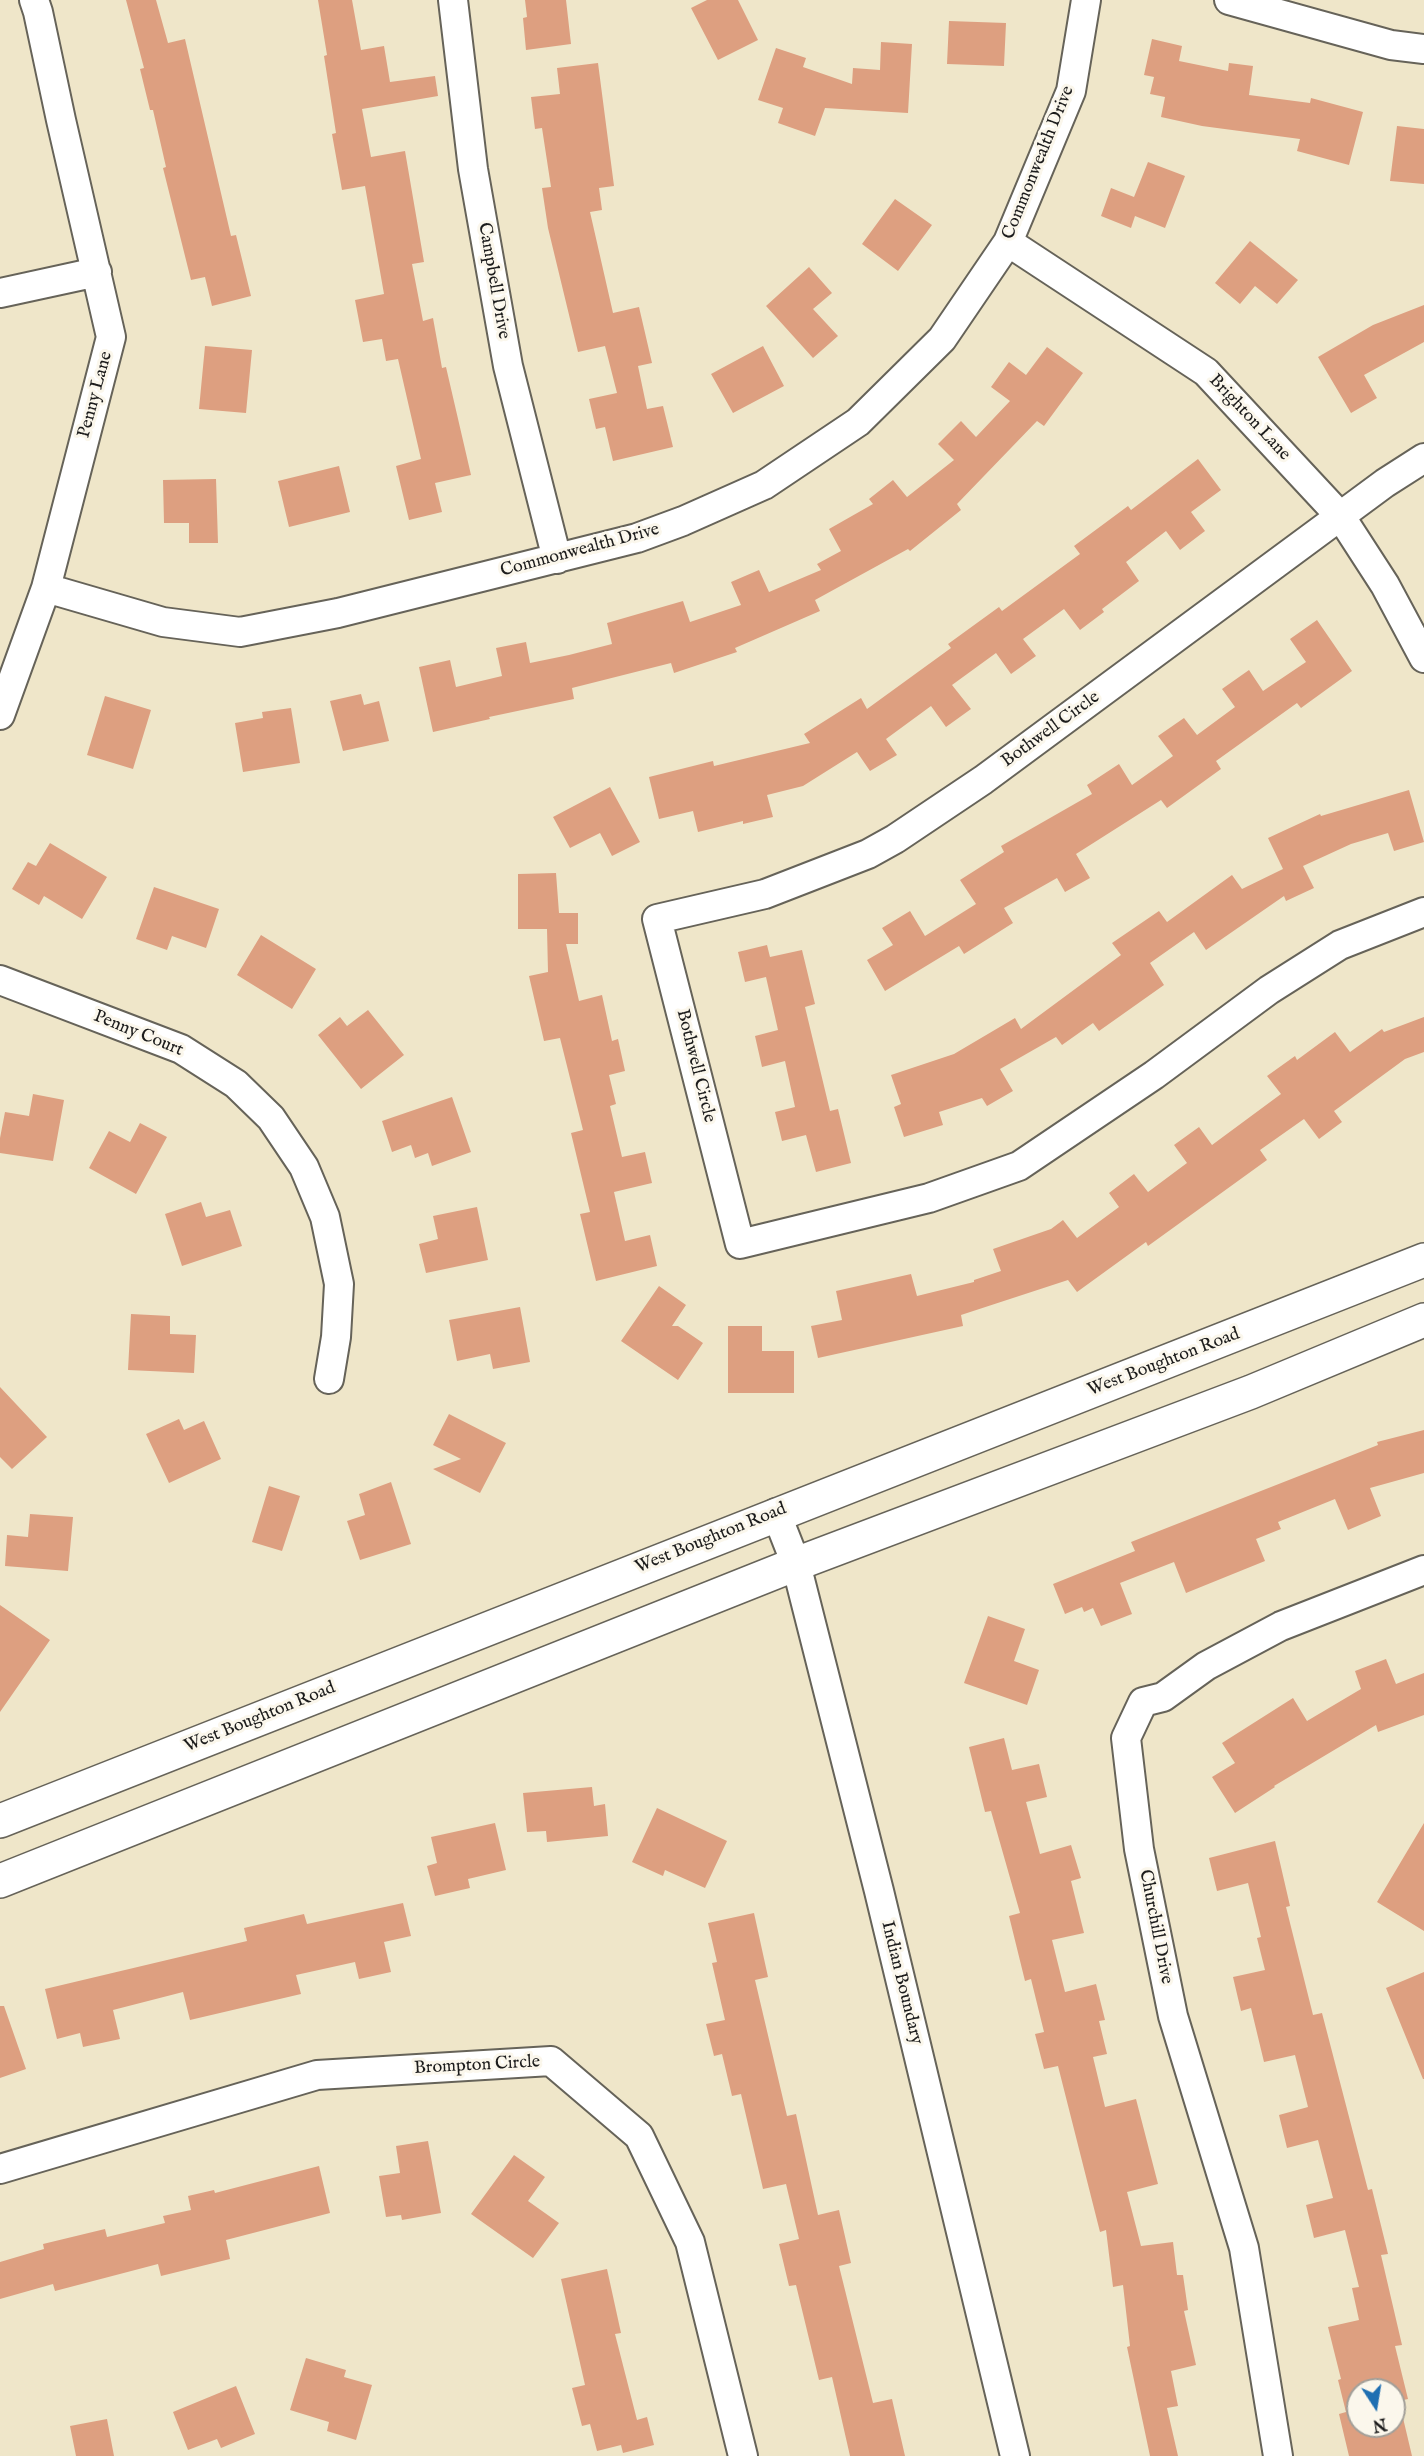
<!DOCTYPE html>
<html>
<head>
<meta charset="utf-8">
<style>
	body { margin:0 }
	#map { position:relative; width:1424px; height:2456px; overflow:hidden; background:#efe6c9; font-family:"IM FELL English",serif }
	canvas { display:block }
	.north { position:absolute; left:1346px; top:2378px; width:60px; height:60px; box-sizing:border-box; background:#fbf7ec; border:2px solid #a29f99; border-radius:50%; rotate:168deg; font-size:16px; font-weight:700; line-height:24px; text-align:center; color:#1c1c1c }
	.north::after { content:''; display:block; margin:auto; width:21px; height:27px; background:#1f6fb2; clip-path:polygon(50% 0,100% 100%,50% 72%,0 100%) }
</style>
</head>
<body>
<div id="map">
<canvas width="1424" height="2456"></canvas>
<div class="north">N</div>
</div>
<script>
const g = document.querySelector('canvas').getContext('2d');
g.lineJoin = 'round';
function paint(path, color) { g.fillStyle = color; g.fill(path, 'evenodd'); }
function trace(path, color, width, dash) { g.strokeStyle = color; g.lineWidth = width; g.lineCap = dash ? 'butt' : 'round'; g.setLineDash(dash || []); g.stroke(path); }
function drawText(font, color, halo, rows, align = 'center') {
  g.font = font + ' "IM FELL English",serif'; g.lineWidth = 6; g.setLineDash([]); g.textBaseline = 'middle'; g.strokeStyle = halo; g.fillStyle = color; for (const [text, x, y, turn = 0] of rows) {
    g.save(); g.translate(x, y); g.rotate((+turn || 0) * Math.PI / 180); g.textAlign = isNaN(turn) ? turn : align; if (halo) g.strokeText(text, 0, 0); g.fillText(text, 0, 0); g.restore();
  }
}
paint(new Path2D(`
	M126 0H156L168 43 185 39 231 236 236 235 251 296 212 306 205 277 191 280 163 168 166 167 153 110H150L140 69 144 68Z
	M318 0H352L361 50 384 46 390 82 435 76 438 96 362 109 371 157 405 151 424 262 412 264 423 321 433 318 442 368 446 367 471 475 435 483 442 512 409 520 396 466 421 459 398 359 386 361 382 339 363 342 355 300 384 294 365 186 342 190 332 134 336 133 324 56 327 55Z
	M525 0H566L571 44 526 50 523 18 527 17Z
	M707 0H738L758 40 718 60 691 8Z
	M949 21 1006 23 1004 66 947 64Z
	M1152 39 1182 46 1179 61 1228 71 1229 63 1253 66 1249 95 1310 103 1311 98 1363 112 1349 165 1297 151 1300 139 1202 126 1161 117 1165 97 1150 94 1154 77 1144 75Z
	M881 42 912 44 908 113 825 108 815 136 778 123 783 108 758 100 776 48 806 58 803 67 852 84 853 68 880 70Z
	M598 63 614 186 599 188 602 210 590 212 613 313 639 307 652 363 638 366 647 409 663 406 673 447 613 461 605 427 596 429 589 399 617 393 605 346 578 352 548 228 542 188 551 187 542 128 535 129 531 97 560 94 557 68Z
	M1397 126 1424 129V184L1390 181Z
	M1148 162 1185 176 1165 228 1135 216 1131 228 1101 216 1111 188 1134 197Z
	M895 199 932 225 898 271 862 244Z
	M1250 241 1298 280 1277 304 1255 286 1240 304 1215 283Z
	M809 267 832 293 813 309 838 336 813 358 766 306Z
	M1424 305V342L1364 375 1377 398 1351 413 1318 357 1373 325Z
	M205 346 252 350 246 413 199 409Z
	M763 346 784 386 733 413 711 374Z
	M1047 347 1083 373 1044 426 1037 421 957 504 961 510 910 551 908 549 815 600 820 611 735 648 737 652 674 673 671 663 572 688 574 699 489 717 490 719 433 732 419 667 450 660 456 687 502 676 496 648 526 642 530 663 569 655 612 644 607 623 683 601 690 622 741 605 731 582 759 570 769 592 821 570 817 564 841 551 829 529 873 504 869 499 893 480 907 497 954 460 938 444 961 421 976 437 1010 401 991 387 1009 362 1026 375Z
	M1198 459 1221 490 1191 512 1205 531 1180 550 1166 531 1126 562 1139 581 1102 609 1104 612 1080 630 1064 609 1023 639 1036 656 1011 674 996 653 952 685 971 709 946 727 931 706 886 739 897 755 870 771 857 752 803 786 767 795 773 817 743 824V821L698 832 693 811 659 819 649 777 713 761 714 766 810 743 804 734 861 698 867 709 951 648 948 644 999 607 1002 611 1080 554 1074 546 1128 506 1131 510Z
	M339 466 350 512 289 527 278 481Z
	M216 479 218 543H189V523H164L163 480Z
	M1317 620 1352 671 1301 708 1297 703 1216 761 1221 769 1167 808 1161 800 1076 854 1090 878 1065 892 1057 878 1004 908 1013 923 964 954 959 946 885 991 867 960 893 945 882 928 910 911 925 936 976 904 960 880 1004 852 1001 846 1092 794 1087 785 1119 764 1132 785 1173 756 1158 736 1184 718 1197 735 1235 707 1222 689 1249 670 1263 691 1306 662 1290 639Z
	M361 694 364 705 379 701 389 741 343 751 330 701Z
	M105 696 151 710 133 769 87 755Z
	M291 708 300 763 243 772 235 723 263 718 262 712Z
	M610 787 640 842 612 856 600 833 570 848 553 817Z
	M1409 790 1424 842 1394 851 1388 833 1351 844 1303 866 1314 888 1286 901 1284 896 1206 950 1194 932 1150 963 1164 985 1099 1031 1093 1023 1062 1045 1056 1037 1000 1069 1013 1091 987 1106 982 1098 939 1112 943 1125 904 1137 894 1107 901 1104 891 1075 954 1054 1015 1018 1021 1029 1121 955 1112 943 1159 911 1167 922 1232 875 1242 889 1283 869 1268 838 1320 814 1321 816Z
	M50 843 107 877 82 919 44 896 39 905 12 889 28 862 36 866Z
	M556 873 559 913H578V944H566L579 1001 602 995 612 1041 618 1039 625 1071 609 1075 616 1104 610 1106 622 1157 645 1152 652 1183 614 1192 625 1241 650 1235 657 1266 596 1281 580 1214 590 1212 571 1133 583 1130 560 1038 544 1041 529 976 548 972 547 929H518V874Z
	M154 887 219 909 206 948 172 936 167 950 136 939Z
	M261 935 316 969 292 1009 237 975Z
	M767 945 770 957 802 950 815 1004 805 1007 830 1111 838 1109 851 1163 816 1172 806 1135 782 1141 775 1112 795 1107 785 1061 762 1067 755 1036 778 1030 766 977 745 982 738 952Z
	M368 1010 404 1055 361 1089 318 1035 340 1017 347 1026Z
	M1424 1017V1052L1405 1059 1334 1111 1342 1122 1319 1139 1304 1119 1260 1150 1267 1160 1148 1246 1146 1242 1077 1292 1068 1280 961 1315 963 1326 818 1358 811 1326 842 1320 836 1291 911 1274 917 1296 974 1282V1280L1001 1271 993 1249 1051 1229 1063 1220 1077 1238 1119 1207 1109 1193 1134 1174 1148 1192 1187 1163 1174 1145 1199 1127 1212 1145 1281 1094 1267 1076 1295 1056 1297 1060 1335 1032 1350 1052 1382 1029 1384 1032Z
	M33 1094 64 1100 53 1161 0 1153V1138L5 1112 29 1116Z
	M452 1097 471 1152 432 1166 428 1153 415 1158 411 1145 392 1152 382 1121Z
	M140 1123 167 1137 136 1194 89 1168 109 1131 130 1142Z
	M201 1202 206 1217 230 1210 242 1246 182 1266 165 1214Z
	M477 1207 488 1260 426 1273 419 1244 438 1239 433 1216Z
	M659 1286 686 1305 672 1326H678L703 1343 678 1380 621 1341Z
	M520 1307 530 1362 493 1369 490 1354 457 1361 449 1320Z
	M131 1314 170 1316V1334L196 1335 194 1373 128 1370Z
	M728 1326H762V1351H794V1393H728Z
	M0 1387 47 1437 12 1469 0 1457Z
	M449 1414 506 1443 480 1493 433 1469 461 1459 433 1445Z
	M179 1419 184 1430 204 1421 221 1459 169 1483 146 1434Z
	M1424 1430V1473L1370 1488 1381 1516 1348 1530 1335 1499 1278 1522 1281 1529 1256 1539 1265 1561 1186 1593 1174 1562 1120 1583 1132 1614 1101 1626 1093 1608 1084 1612 1082 1607 1065 1614 1053 1584 1135 1551 1131 1542 1378 1445 1377 1442Z
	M391 1482 411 1544 360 1560 347 1521 365 1515 359 1494Z
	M269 1486 300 1496 282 1551 252 1542Z
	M30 1514 73 1517 68 1571 5 1566 7 1535 28 1537Z
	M0 1605 50 1640 0 1712Z
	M988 1616 1025 1629 1014 1661 1039 1670 1027 1705 964 1683Z
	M1386 1659 1396 1684 1424 1673V1715L1378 1732 1376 1725 1274 1786 1275 1787 1235 1813 1212 1777 1235 1763 1222 1743 1293 1698 1307 1721 1361 1689 1355 1671Z
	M1004 1738 1012 1770 1039 1764 1047 1797 1026 1802 1040 1854 1071 1845 1081 1878 1071 1881 1084 1933 1052 1940 1065 1992 1096 1984 1105 2020 1099 2021 1107 2054 1093 2057 1105 2107 1136 2099 1158 2184 1127 2192 1141 2246 1173 2242 1177 2275H1183L1188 2310 1184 2311 1196 2365 1171 2371 1178 2406 1167 2408 1178 2456H1150L1127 2347 1130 2346 1123 2285 1113 2287 1106 2230 1100 2232 1058 2066 1044 2069 1035 2034 1044 2032 1031 1979 1025 1981 1009 1916 1020 1913 991 1811 985 1812 969 1747Z
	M592 1787 594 1806 605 1804 608 1836 547 1842 546 1831 527 1832 523 1793Z
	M657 1808 727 1841 705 1888 665 1870 663 1876 632 1862Z
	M495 1823 506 1870 468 1879 470 1888 435 1896 427 1866 437 1863 431 1837Z
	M1424 1823V1931L1377 1902Z
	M1275 1841 1290 1906 1286 1907 1313 2015 1322 2013 1368 2190 1372 2189 1388 2254 1381 2255 1402 2345 1395 2346 1408 2399 1399 2401 1412 2456H1349L1339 2414 1346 2412 1338 2380 1341 2379 1328 2327 1359 2320 1352 2288 1359 2287 1345 2230 1314 2238 1306 2205 1333 2198 1318 2140 1287 2148 1279 2115 1308 2107 1295 2055 1264 2062 1251 2008 1241 2011 1233 1977 1265 1970 1257 1938 1261 1937 1248 1883 1217 1891 1209 1858ZM1358 2390H1394V2426H1358Z
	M403 1903 411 1936 384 1942 391 1972 359 1979 355 1962 296 1975 301 1994 190 2020 183 1992 113 2010 120 2039 83 2047 80 2033 57 2039 45 1989 247 1941 244 1928 304 1914 307 1924Z
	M754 1913 768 1977 755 1980 787 2116 796 2114 818 2215 839 2210 851 2263 839 2266 873 2403 892 2399 905 2456H850L832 2377 819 2380 796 2285 789 2286 779 2244 799 2239 786 2184 763 2189 741 2094 732 2096 722 2054 714 2056 706 2024 725 2020 712 1963 717 1962 708 1923Z
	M1424 1972V2079H1423L1386 1988Z
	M0 2006H4L26 2069 0 2078Z
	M428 2141 441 2213 402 2220 401 2215 386 2217 379 2176 400 2173 396 2146Z
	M514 2155 545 2177 528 2201 559 2223 533 2258 471 2214Z
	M319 2166 330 2213 226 2240 230 2259 161 2276 158 2264 55 2291 53 2284 0 2299V2262L44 2249 43 2244 105 2229 107 2237 165 2223 163 2216 191 2210 188 2196 214 2190 215 2193Z
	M607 2269 621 2333 615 2334 637 2420 647 2417 654 2445 623 2453 621 2445 597 2451 590 2424 582 2426 572 2388 585 2385 561 2279Z
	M306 2358 346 2370 344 2377 372 2385 356 2440 327 2431 329 2422 290 2410Z
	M236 2386 255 2434 221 2448 217 2439 188 2450 173 2412Z
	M107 2419 114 2456H76L70 2426Z`), '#dd9f80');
const street = new Path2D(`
	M453 0 473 169 508 366 557 559
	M1229 0 1391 45 1424 49
	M1008 242 1206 372 1341 517 1385 585 1424 658
	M0 293 97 272
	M1424 458 1385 483 983 780 895 839 868 854 765 894 657 919 740 1244 929 1198 1019 1166 1154 1075 1269 990 1340 945 1424 912
	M46 588 163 622 240 632 338 613 637 538 683 521 764 485 858 422 942 339 1008 242 1071 91 1086 0
	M0 715 46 588 111 337 61 120 38 12 34 0
	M0 980 181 1049 236 1084 271 1118 304 1167 325 1217 339 1284 336 1337 329 1379
	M776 1513 796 1564 879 1891 1015 2456
	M0 2169 317 2075 551 2061 639 2136 690 2242 743 2456
	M1278 2456 1244 2248 1173 2016 1139 1849 1126 1738 1143 1702 1163 1697 1206 1666 1281 1626 1424 1570`);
const secondary = new Path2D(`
	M0 1821 1424 1260
	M0 1881 796 1564 1251 1392 1424 1320`);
trace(street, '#666359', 32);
trace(secondary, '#666359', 36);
trace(street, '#fff', 28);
trace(secondary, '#fff', 33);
drawText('18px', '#1c1c1c', '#fbf7ec', [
	["Commonwealth Drive",1039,163,-68],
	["Campbell Drive",493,281,80],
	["Penny Lane",96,395,-75],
	["Brighton Lane",1249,418,47],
	["Commonwealth Drive",580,551,-15],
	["Bothwell Circle",1051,730,-36],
	["Penny Court",138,1034,22],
	["Bothwell Circle",695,1066,76],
	["West Boughton Road",1164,1363,-21],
	["West Boughton Road",711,1539,-22],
	["West Boughton Road",260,1718,-22],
	["Churchill Drive",1155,1927,79],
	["Indian Boundary",901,1983,76],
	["Brompton Circle",477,2066,-3]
]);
</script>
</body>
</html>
